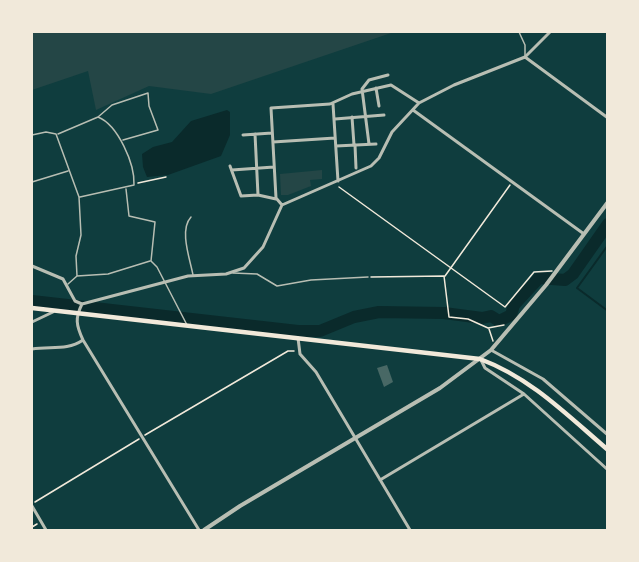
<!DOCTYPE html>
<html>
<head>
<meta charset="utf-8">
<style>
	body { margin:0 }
	#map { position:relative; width:639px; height:562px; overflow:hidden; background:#0f3d3e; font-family:Bitter,serif }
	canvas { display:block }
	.frame { position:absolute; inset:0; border:33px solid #f1e9da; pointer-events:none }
</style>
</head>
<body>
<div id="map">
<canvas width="639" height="562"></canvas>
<div class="frame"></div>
</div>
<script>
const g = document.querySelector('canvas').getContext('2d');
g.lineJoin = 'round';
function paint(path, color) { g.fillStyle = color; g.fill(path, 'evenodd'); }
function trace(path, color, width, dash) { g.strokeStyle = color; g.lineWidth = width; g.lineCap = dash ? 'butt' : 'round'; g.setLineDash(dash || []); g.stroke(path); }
paint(new Path2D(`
	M32 32H394L211 94 149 86 96 110 88 71 32 90Z
	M322 170V179L310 180 311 186 288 195H281L280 174Z`), '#244646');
paint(new Path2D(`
	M227 110 230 112V135L221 156 168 175 147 177 143 167 142 154 153 147 172 142 191 121Z`), '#0a2a2b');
trace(new Path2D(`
	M608 245 577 288 608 311`), '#0a2a2b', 2);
trace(new Path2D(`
	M32 301 298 331H320L354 317 379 312 444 313 482 318 491 316 499 321 511 315 514 305 539 278 565 280 573 274 608 224`), '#0a2a2b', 12);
paint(new Path2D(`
	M387 365 393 382 384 387 377 368Z`), '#486865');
trace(new Path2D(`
	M138 183 166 177
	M339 187 505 307 534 272 552 271
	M445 276 510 185
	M371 277 444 276 449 317 468 319 488 328 504 325
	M489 329 493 341
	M145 435 288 351H294
	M35 502 139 439
	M32 527 37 524`), '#f1e9da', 1.5);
trace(new Path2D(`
	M519 32 525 45V56
	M32 77V84
	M98 117 112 105 148 93 149 106 158 130 123 140
	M58 134 98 117C118 125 135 164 134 185L80 197
	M32 135 46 132 56 134 79 197 81 235 76 256 77 276 68 284
	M32 182 68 171
	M126 189 129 216 155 222 151 261 157 267 187 325
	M191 217C179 230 190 259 193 275
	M233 273 257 274 277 286 311 280 368 277
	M77 276 108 274 150 261`), '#b8beb3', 1.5);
trace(new Path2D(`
	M525 57 608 118
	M376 88 379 106
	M333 104 338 181
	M413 110 584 234
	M352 117 354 145
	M335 119 384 115
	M255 134 258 195
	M243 135 272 133
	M273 142 335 138
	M369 144 362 89 369 80 388 75
	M355 145 356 168
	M336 146 376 144
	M230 166 241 196 258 195 276 199
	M232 170 274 167
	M282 205 276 198 271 108 330 104 352 94 391 85 419 103
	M32 266 63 279 75 301 82 304 188 276 226 274 244 268 263 247 282 205 371 166 379 158 392 132 419 103 454 85 525 57 550 32
	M82 304C75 318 76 325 83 340L199 530
	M32 322 53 312
	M298 338 300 354 316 372 410 530
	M32 349C51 346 67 351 83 340
	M491 350 543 379 608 435
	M481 360 485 368 524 394
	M380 480 524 394 608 470
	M32 506 46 530`), '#b8beb3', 3);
trace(new Path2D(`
	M204 530 240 506 440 388 491 350 546 285 608 202`), '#b8beb3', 4);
trace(new Path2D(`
	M32 308 480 359C531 378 567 415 608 450`), '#f1e9da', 4.5);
</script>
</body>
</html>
